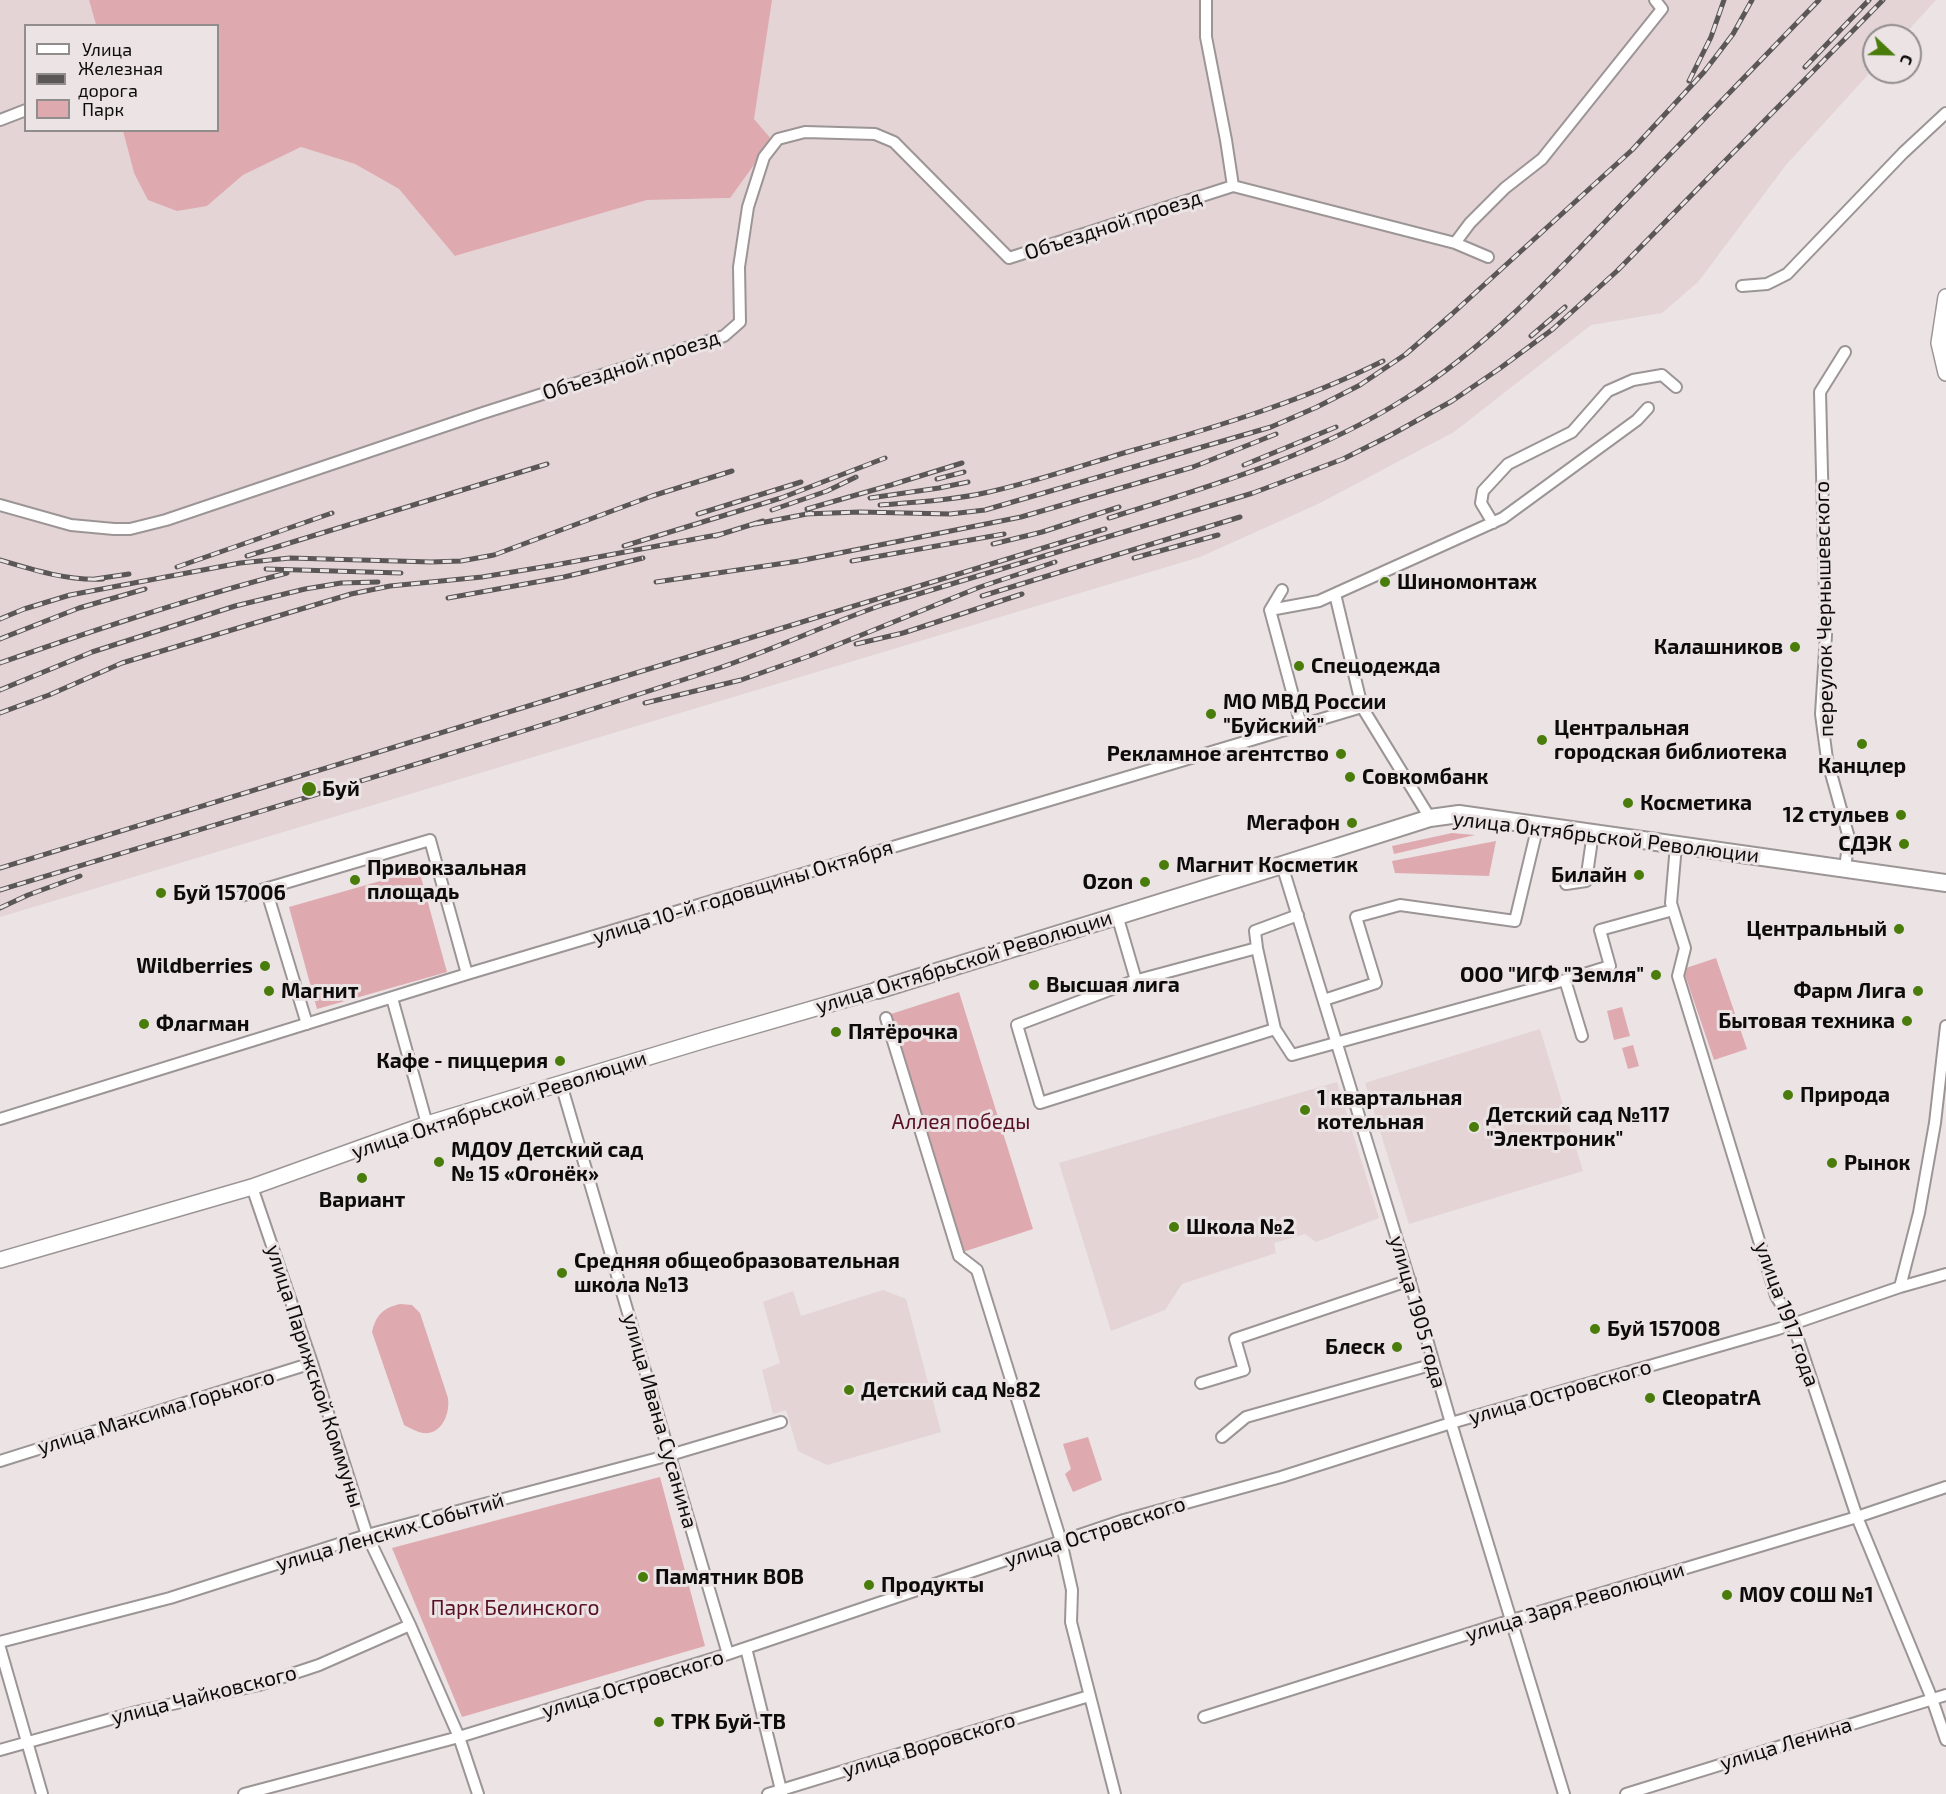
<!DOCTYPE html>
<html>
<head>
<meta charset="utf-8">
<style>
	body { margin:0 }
	#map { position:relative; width:1946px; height:1794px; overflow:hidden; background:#ebe3e4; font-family:"Exo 2",sans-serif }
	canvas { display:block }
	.legend { position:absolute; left:24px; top:24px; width:195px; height:108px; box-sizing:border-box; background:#ebe3e4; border:2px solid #928d8d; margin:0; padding:8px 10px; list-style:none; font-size:18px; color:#0d0b0b }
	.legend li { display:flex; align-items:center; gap:12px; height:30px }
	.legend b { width:30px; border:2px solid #928d8d }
	.north { position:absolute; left:1862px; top:24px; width:60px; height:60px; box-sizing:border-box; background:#ebe3e4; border:2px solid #928d8d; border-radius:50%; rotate:112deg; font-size:16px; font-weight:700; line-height:24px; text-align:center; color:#0d0b0b }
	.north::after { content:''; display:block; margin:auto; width:21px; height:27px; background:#4a7c0c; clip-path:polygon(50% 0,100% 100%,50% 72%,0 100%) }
</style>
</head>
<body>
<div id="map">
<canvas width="1946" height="1794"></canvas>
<ul class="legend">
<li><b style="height:8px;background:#fff"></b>Улица</li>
<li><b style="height:8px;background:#5b5757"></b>Железная дорога</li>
<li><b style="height:16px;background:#dfa9b0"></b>Парк</li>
</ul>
<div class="north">С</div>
</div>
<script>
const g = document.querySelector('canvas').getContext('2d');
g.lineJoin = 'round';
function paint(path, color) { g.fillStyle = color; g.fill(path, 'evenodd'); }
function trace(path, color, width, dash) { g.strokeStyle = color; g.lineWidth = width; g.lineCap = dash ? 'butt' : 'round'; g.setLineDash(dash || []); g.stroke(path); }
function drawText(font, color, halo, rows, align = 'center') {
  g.font = font + ' "Exo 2",sans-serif'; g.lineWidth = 6; g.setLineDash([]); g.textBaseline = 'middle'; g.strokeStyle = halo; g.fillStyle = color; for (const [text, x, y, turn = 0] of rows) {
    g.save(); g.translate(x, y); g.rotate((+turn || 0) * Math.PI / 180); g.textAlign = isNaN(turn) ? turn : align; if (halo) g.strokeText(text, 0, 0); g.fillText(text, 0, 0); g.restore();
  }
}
paint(new Path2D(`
	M0 0H89L96 25 26 26V130L123 131 134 173 207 206 243 175 301 147 355 164 399 189 456 256 647 200 730 198 713 115 733 0H1936L1903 36H1874V68L1786 165 1698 282 1662 313 1591 325 1454 432 1318 504 1200 557 0 917Z
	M1540 1029 1583 1171 1409 1224 1365 1083Z
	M1337 1082 1379 1218 1316 1242 1305 1234 1274 1243 1276 1253 1182 1284 1165 1310 1111 1331 1059 1163Z
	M883 1290 906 1299 941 1432 827 1465 798 1451 786 1410 773 1414 762 1370 780 1363 763 1302 793 1291 801 1316Z`), '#e4d4d6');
paint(new Path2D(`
	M89 0H772L754 119 772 140 730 198 647 200 455 256 399 189 355 164 301 147 243 175 207 206 177 211 148 200 134 173 123 131 218 130V26L96 25Z
	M1452 833 1475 835 1394 854 1392 846Z
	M1496 841 1489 876 1395 873 1392 861Z
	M419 870 447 972 317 1009 289 907Z
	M1716 958 1747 1049 1714 1060 1683 969Z
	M959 992 1033 1229 963 1252 888 1015Z
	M1622 1007 1630 1036 1614 1040 1607 1011Z
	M1633 1045 1639 1066 1628 1069 1622 1048Z
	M400 1304 412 1305 420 1313 448 1398C450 1414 442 1435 423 1433 417 1432 410 1428 404 1425L372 1332C376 1315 383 1308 400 1304Z
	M1088 1437 1102 1480 1073 1492 1065 1474 1071 1469 1063 1444Z
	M660 1477 705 1646 462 1717 392 1548Z`), '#dfa9b0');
const street = new Path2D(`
	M1206 0V37L1226 140 1233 186
	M0 120 26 110
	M1455 243 1470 223 1505 188 1542 159 1662 9 1655 0
	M1742 286 1767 284 1787 274 1903 153 1946 113
	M1845 352 1820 392 1826 635 1821 714 1827 759 1849 838 1845 868
	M0 505 71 525 114 529H130L166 520 483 413 724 336 740 322 739 267 748 207 764 157 778 139 805 132 875 134 894 142 1009 258 1233 186 1455 243 1488 257
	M1493 523 1481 503 1483 491 1508 464 1572 432 1608 391 1633 380 1662 375 1676 387
	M1282 590 1270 610 1301 725
	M1335 594 1362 707 1430 818
	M1270 610 1319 601 1503 518 1637 420 1648 408
	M1676 845 1671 903 1685 948 1678 976 1776 1296 1793 1324 1857 1517 1932 1699 1946 1740
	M1282 865 1418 1308 1451 1423 1564 1794
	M1566 884 1586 881 1593 833
	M266 889 307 1024
	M241 896 430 840 467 974
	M1117 915 1136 980 1017 1025 1040 1103 1275 1029 1292 1055 1565 980 1610 966 1600 930 1673 910
	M1257 948 1275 1029
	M1565 980 1582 1036
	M1134 981 1257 948 1255 931 1298 915
	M392 998 427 1124
	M1324 1000 1376 983 1356 917 1400 905 1515 921 1538 825
	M886 1018 959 1256 977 1270 1061 1541 1072 1590 1071 1622 1115 1794
	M561 1084 728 1654
	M0 1119 467 974 1362 707
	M252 1187 312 1363 367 1535 410 1625 459 1737 478 1794
	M1900 1287 1919 1213 1935 1123 1946 1026
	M1201 1383 1244 1370 1235 1339 1410 1280
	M1222 1437 1246 1417 1434 1364
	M0 1461 312 1363
	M0 1642 170 1598 367 1535 670 1455 781 1422
	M0 1648 42 1794
	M746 1648 782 1794
	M1204 1717 1509 1621 1857 1517 1946 1487
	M0 1750 136 1712 259 1685 319 1665 410 1625
	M244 1794 459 1737 728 1654 1124 1520 1281 1477 1451 1423 1778 1329 1900 1287 1946 1274
	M768 1794 1089 1696
	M1626 1794 1946 1695`);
const secondary = new Path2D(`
	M1946 373 1939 343 1946 297
	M0 1260 252 1187 427 1124 705 1040 878 990`);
const primary = new Path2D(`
	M878 990 1282 865 1430 818 1459 814 1946 883`);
trace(street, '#9c9596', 14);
trace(secondary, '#9c9596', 18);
trace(primary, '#9c9596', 20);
trace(street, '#fff', 10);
trace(secondary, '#fff', 15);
trace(primary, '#fff', 16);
const rail = new Path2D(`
	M1805 67 1869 0
	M1689 81 1711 37 1724 0
	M1531 336 1565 307
	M1244 465 1336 427
	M937 479 964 472
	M870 498 939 488 968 482
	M880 505C916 502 954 500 989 492 1038 481 1086 464 1134 450 1217 427 1305 400 1383 361
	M807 509 891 485 962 463
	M772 510 827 491 856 477
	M698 514 801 482
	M805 514 860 512 950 514 985 510 1271 427 1317 407 1360 385 1406 354 1452 314 1632 150 1704 72 1733 34 1752 0
	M1109 518C1211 486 1315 456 1406 398 1488 346 1554 275 1621 205 1687 137 1753 68 1819 0
	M755 524 812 513
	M715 536 763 521
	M993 544 1042 532 1119 507
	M624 546 781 498 885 458
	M247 556 547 464
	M1134 558 1218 535
	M0 560C33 570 69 581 103 579
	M852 561 1004 534
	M177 567 332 513
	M266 569 401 573
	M95 579 129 574
	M656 582 799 561 1021 517 1193 467 1276 434
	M982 596 1240 517
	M448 598 564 577 643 558
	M0 619 24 609 70 595 240 563 290 558 431 562 461 561 494 555 652 496 732 471
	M0 639 79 608 145 589
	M856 644 903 633 1022 594
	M0 663C94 630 190 598 287 573
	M0 690 92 652 235 606 305 589 341 583 378 582
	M645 703 741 680 812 655 980 587 1055 562
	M0 713 49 695 122 663 351 594 390 586 482 577 555 565 722 534
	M0 868 1105 529
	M0 890C240 817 481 747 719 668 775 649 829 623 885 604L1253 493 1343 459 1389 436 1452 401 1499 369 1553 329 1617 271 1883 0
	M0 908 28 895 80 876`);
trace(rail, '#5b5757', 5);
trace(rail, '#ebe3e4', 3, [9]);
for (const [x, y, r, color] of [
	[1385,582,6,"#4a7c0c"],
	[1795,647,6,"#4a7c0c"],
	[1299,666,6,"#4a7c0c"],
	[1211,714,6,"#4a7c0c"],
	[1542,740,6,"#4a7c0c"],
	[1862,744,6,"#4a7c0c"],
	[1341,754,6,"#4a7c0c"],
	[1350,777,6,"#4a7c0c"],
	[309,789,8,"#4a7c0c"],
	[1628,803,6,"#4a7c0c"],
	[1901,815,6,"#4a7c0c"],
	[1352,823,6,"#4a7c0c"],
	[1904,844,6,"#4a7c0c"],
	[1164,865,6,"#4a7c0c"],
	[1639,875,6,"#4a7c0c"],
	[355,880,6,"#4a7c0c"],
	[1145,882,6,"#4a7c0c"],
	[161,893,6,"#4a7c0c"],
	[1899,929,6,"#4a7c0c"],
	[265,966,6,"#4a7c0c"],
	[1656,975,6,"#4a7c0c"],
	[1034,985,6,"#4a7c0c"],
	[269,991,6,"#4a7c0c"],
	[1918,991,6,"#4a7c0c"],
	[1907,1021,6,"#4a7c0c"],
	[144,1024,6,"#4a7c0c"],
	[836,1032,6,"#4a7c0c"],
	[560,1061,6,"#4a7c0c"],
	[1788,1095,6,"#4a7c0c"],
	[1305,1110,6,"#4a7c0c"],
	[1474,1127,6,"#4a7c0c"],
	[439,1162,6,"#4a7c0c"],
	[1832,1163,6,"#4a7c0c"],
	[362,1178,6,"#4a7c0c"],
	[1174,1227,6,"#4a7c0c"],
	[562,1273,6,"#4a7c0c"],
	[1595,1329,6,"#4a7c0c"],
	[1397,1347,6,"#4a7c0c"],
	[849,1390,6,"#4a7c0c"],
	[1650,1398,6,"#4a7c0c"],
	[643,1577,6,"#4a7c0c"],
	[869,1585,6,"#4a7c0c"],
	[1727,1595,6,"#4a7c0c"],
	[659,1722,6,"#4a7c0c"]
]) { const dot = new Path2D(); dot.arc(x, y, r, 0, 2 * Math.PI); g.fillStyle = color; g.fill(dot); trace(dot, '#ebe3e4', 2); }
drawText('21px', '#0d0b0b', '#ebe3e4', [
	["Объездной проезд",1113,225,-18],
	["Объездной проезд",631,365,-18],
	["переулок Чернышевского",1824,609,-91],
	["улица Октябрьской Революции",1606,837,7],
	["улица 10-й годовщины Октября",743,892,-17],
	["улица Октябрьской Революции",964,962,-17],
	["улица Октябрьской Революции",499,1105,-18],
	["улица 1905 года",1418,1312,74],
	["улица 1917 года",1787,1314,70],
	["улица Парижской Коммуны",315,1376,72],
	["улица Островского",1560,1392,-16],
	["улица Максима Горького",156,1412,-17],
	["улица Ивана Сусанина",660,1421,74],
	["улица Ленских Событий",390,1532,-16],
	["улица Островского",1095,1532,-18],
	["улица Заря Революции",1575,1602,-17],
	["улица Островского",633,1684,-17],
	["улица Чайковского",204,1695,-14],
	["улица Ленина",1786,1744,-17],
	["улица Воровского",929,1745,-17]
]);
drawText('bold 21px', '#0d0b0b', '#ebe3e4', [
	["Шиномонтаж",1397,582],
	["Калашников",1783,647,"right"],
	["Спецодежда",1311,666],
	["МО МВД России",1223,702],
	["\"Буйский\"",1223,726],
	["Центральная",1554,728],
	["городская библиотека",1554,752],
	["Рекламное агентство",1329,754,"right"],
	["Канцлер",1862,766,"center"],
	["Совкомбанк",1362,777],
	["Буй",322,789],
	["Косметика",1640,803],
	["12 стульев",1889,815,"right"],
	["Мегафон",1340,823,"right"],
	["СДЭК",1892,844,"right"],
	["Магнит Косметик",1176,865],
	["Привокзальная",367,868],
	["площадь",367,892],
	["Билайн",1627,875,"right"],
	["Ozon",1133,882,"right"],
	["Буй 157006",173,893],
	["Центральный",1887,929,"right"],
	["Wildberries",253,966,"right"],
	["ООО \"ИГФ \"Земля\"",1644,975,"right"],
	["Высшая лига",1046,985],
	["Магнит",281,991],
	["Фарм Лига",1906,991,"right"],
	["Бытовая техника",1895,1021,"right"],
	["Флагман",156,1024],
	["Пятёрочка",848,1032],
	["Кафе - пиццерия",548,1061,"right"],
	["Природа",1800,1095],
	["1 квартальная",1317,1098],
	["котельная",1317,1122],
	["Детский сад №117",1486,1115],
	["\"Электроник\"",1486,1139],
	["МДОУ Детский сад",451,1150],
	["№ 15 «Огонёк»",451,1174],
	["Рынок",1844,1163],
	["Вариант",362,1200,"center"],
	["Школа №2",1186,1227],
	["Средняя общеобразовательная",574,1261],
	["школа №13",574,1285],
	["Буй 157008",1607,1329],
	["Блеск",1385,1347,"right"],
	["Детский сад №82",861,1390],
	["CleopatrA",1662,1398],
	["Памятник ВОВ",655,1577],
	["Продукты",881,1585],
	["МОУ СОШ №1",1739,1595],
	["ТРК Буй-ТВ",671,1722]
], 'left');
drawText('21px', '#591025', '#ebe3e4', [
	["Аллея победы",961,1122],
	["Парк Белинского",515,1608]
]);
</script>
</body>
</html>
